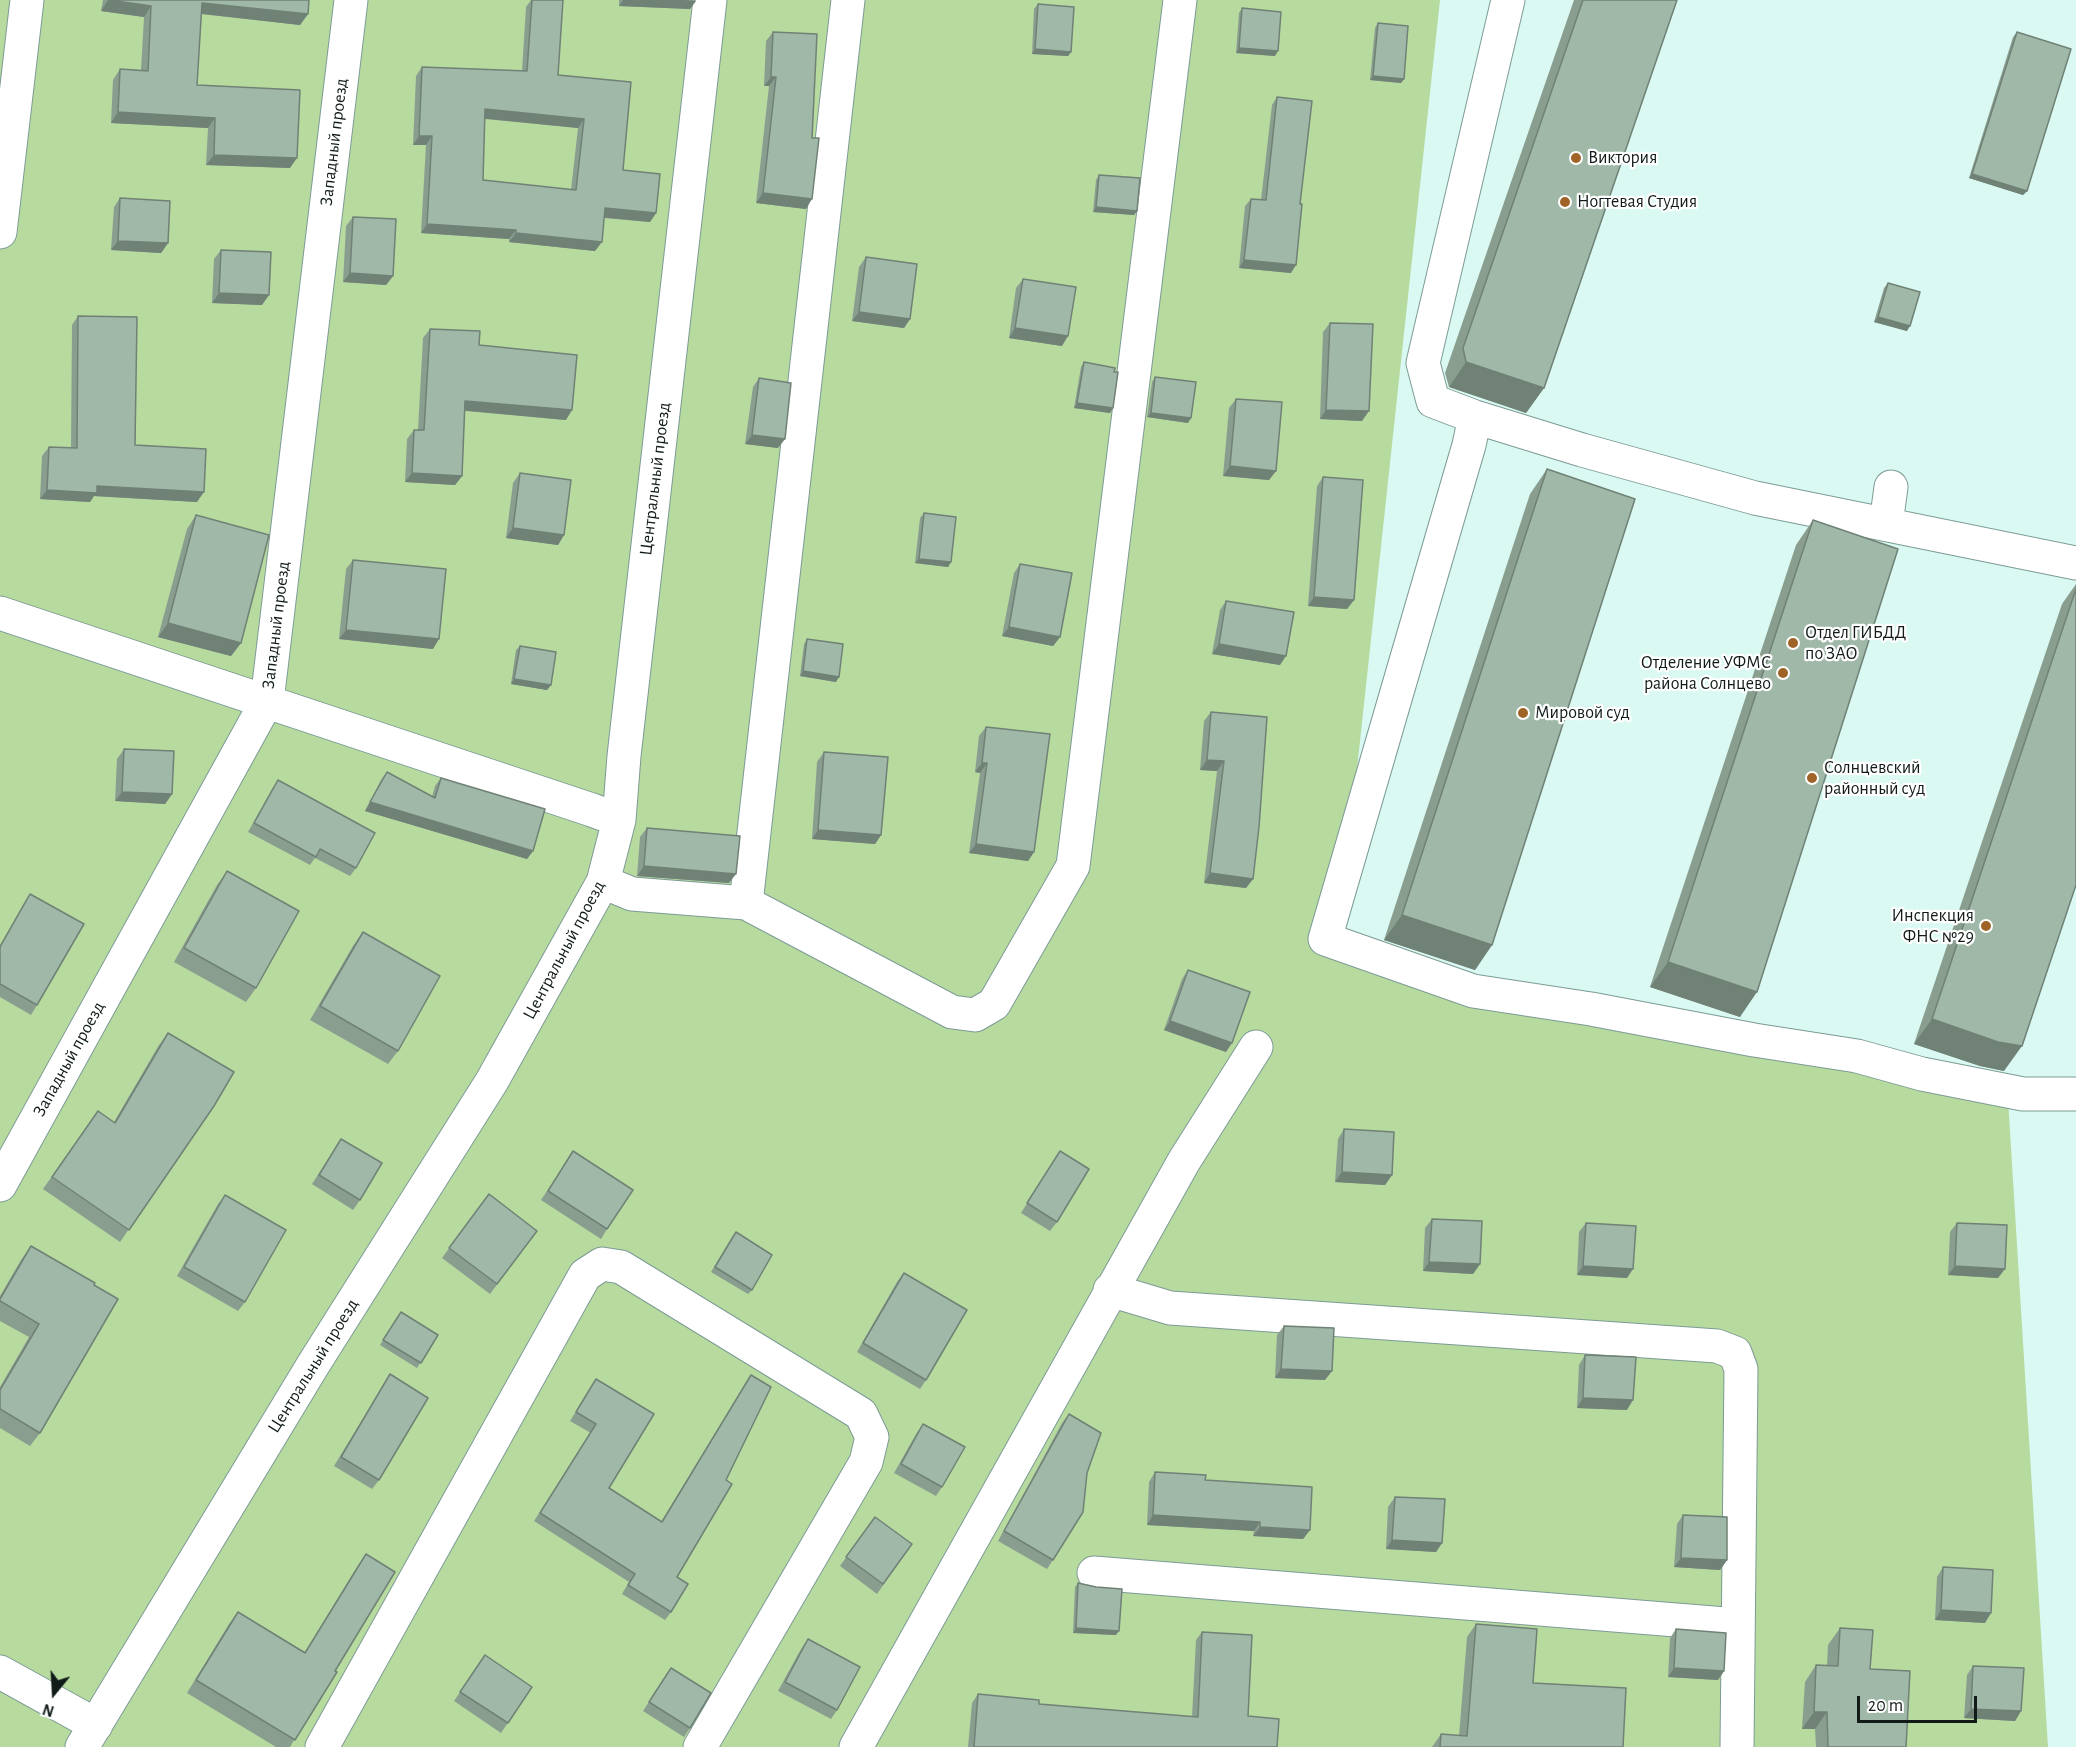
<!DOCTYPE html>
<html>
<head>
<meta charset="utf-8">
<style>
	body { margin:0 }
	#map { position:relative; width:2076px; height:1747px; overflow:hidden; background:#d9f9f2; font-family:"Alegreya Sans",sans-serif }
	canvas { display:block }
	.north { position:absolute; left:24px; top:1663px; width:60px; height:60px; -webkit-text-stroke:4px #fff; paint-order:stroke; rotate:198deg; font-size:16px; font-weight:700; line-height:24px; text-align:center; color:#111c1a }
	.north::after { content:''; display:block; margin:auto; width:21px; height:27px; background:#111c1a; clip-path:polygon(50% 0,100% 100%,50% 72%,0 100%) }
	.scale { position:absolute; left:1857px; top:1696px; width:120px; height:27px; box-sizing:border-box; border:3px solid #111c1a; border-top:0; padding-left:8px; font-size:18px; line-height:21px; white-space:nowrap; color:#111c1a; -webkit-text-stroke:4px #fff; paint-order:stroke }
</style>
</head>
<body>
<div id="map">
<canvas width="2076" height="1747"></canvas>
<div class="north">N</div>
<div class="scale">20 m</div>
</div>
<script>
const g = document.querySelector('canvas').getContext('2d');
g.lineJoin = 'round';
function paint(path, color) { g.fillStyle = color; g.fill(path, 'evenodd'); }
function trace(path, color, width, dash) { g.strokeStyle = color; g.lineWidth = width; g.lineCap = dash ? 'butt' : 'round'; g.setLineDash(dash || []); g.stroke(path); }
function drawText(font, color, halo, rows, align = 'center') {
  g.font = font + ' "Alegreya Sans",sans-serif'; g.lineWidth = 4.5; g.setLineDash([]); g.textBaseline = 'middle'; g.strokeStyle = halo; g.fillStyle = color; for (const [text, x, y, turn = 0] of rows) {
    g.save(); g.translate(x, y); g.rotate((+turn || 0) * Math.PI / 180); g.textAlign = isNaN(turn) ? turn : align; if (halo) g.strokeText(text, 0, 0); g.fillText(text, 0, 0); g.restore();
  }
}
paint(new Path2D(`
	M0 0H1440L1337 954 2007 1083 2048 1747H0Z`), '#b7da9f');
const minor = new Path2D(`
	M1508 0 1423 363 1433 401 1475 417 1582 450 1755 498 2076 563
	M0 232 27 0
	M1475 417 1469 445 1325 939 1473 991 1591 1009 1754 1040 1857 1056 1922 1074 2023 1094H2076
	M1886 524 1891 487
	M0 613 592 810 619 820
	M603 882 632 894 746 903 952 1012 975 1015 994 1004 1073 866 1180 0
	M746 903 848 0
	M0 1185 267 701 351 0
	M1110 1290 1170 1308 1717 1346 1735 1353 1741 1369 1737 1747
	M1094 1573 1738 1625
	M0 1672 96 1725
	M82 1747 313 1365 492 1081 603 882 619 820 624 756 710 0
	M322 1747 585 1275 602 1264 621 1267 861 1414 872 1437 866 1462 700 1747
	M856 1747 1184 1161 1256 1047`);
trace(minor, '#7d9b95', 35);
trace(minor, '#fff', 33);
paint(new Path2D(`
	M103 0H309L308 14 300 25 201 14 197 85 290 168 206 165 208 128 111 123 113 80 120 69 141 70 144 17 101 11Z
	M531 0H557L558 75 623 170 656 213 650 222 604 218 595 251 509 242V239L421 233 426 145H413L416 76 422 67 522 71 526 7ZM485 119 578 128 571 190 483 180Z
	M619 0H696L690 9 619 6Z
	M1574 0H1677L1544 388 1526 413 1449 387 1445 373Z
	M1038 4 1071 52 1068 56 1032 54 1034 9Z
	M1242 8 1275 56 1236 53 1239 13Z
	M1378 23 1404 79 1401 83 1370 80 1375 28Z
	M773 32 806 209 756 203 769 86H764L766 41Z
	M2017 32 2027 191 2023 195 1969 178 2013 37Z
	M1277 97 1291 273 1239 268 1245 206 1251 199 1261 200 1272 105Z
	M1099 175 1137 211 1134 215 1093 212 1096 180Z
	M120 198 168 243 161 253 111 250 114 207Z
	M353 217 393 276 386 285 343 282 346 226Z
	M221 250 262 305 212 303 214 259Z
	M866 257 910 319 904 328 852 321 859 267Z
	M1023 279 1062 346 1009 338 1016 288Z
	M1888 283 1907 331 1874 322 1884 288Z
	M78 316 135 445 197 502 94 496 90 502 40 499 42 456 49 447 71 448 72 325Z
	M1330 323 1362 421 1320 419 1323 332Z
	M430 329 479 345 566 420 465 411 462 476 455 485 405 482 407 439 414 430H418L423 338Z
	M1084 362 1114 372 1113 408 1110 413 1074 408 1081 367Z
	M1155 377 1188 423 1147 417 1152 382Z
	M759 378 778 448 745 444 753 387Z
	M1236 399 1276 471 1269 480 1223 476 1229 408Z
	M1547 469 1492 945 1475 970 1384 940 1530 494Z
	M520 473 564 535 558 545 506 538 513 483Z
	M1323 477 1354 600 1347 609 1308 606 1317 486Z
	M924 513 951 562 948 567 915 563 920 518Z
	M196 515 241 643 231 656 158 637 187 529Z
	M1813 520 1740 1017 1650 987 1796 545Z
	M353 560 433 649 339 639 346 569Z
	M1020 564 1060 637 1053 646 1002 636 1014 573Z
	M2076 584V885L2004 1071 1980 1066 1914 1044 2062 604Z
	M1226 601 1280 665 1212 654 1220 610Z
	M807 639 836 682 800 676 804 644Z
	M520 646 551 685 547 690 511 684 516 650Z
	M1211 712 1253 879 1246 888 1204 883 1217 771 1200 770 1204 721Z
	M986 727 1034 852 1028 861 969 853 980 773 975 772 979 736Z
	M124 749 172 794 165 804 115 801 117 759Z
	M824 752 881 835 875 844 812 839 817 762Z
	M387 772 432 797 435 786 441 778 533 851 527 859 365 811 381 780Z
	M278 780 356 868 350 876 315 858 310 865 248 832 272 789Z
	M647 828 729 883 637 876 640 837Z
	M227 871 256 988 246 1002 174 962 217 885Z
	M30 894 37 1005 31 1015 0 997V945L24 903Z
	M363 932 398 1051 388 1064 310 1020 353 946Z
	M1188 970 1226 1052 1164 1030 1182 979Z
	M168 1033 214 1106 120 1242 43 1189 98 1111 114 1122 159 1045Z
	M1344 1129 1392 1175 1385 1185 1335 1182 1338 1139Z
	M341 1139 360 1200 353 1210 312 1184Z
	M1060 1151 1057 1222 1050 1231 1021 1213Z
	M567 1161 607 1229 601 1239 541 1200Z
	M489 1194 537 1231 490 1294 442 1258Z
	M225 1195 245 1302 238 1311 177 1276 218 1204Z
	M1432 1219 1480 1264 1473 1274 1423 1271 1425 1228Z
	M1586 1223 1627 1278 1577 1275 1579 1232Z
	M1957 1223 1998 1278 1948 1275 1950 1232Z
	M732 1237 752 1290 748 1294 711 1272Z
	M31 1246 95 1283 40 1433 30 1446 0 1428V1387L29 1337 0 1321V1296L21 1260Z
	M904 1273 926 1380 920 1389 857 1352 897 1282Z
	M401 1312 438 1335 417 1368 380 1345Z
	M1284 1326 1325 1380 1275 1378 1277 1335Z
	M1585 1355 1627 1410 1577 1408 1579 1365Z
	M390 1374 379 1480 372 1489 334 1466Z
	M751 1375 677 1577 671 1612 665 1620 622 1594 629 1582 534 1521 591 1433 570 1421 596 1379 609 1488 661 1522Z
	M1069 1414 1053 1560 1047 1569 998 1541 1062 1423Z
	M923 1424 942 1487 936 1496 894 1473 916 1434Z
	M1155 1472 1310 1530 1303 1539 1253 1536 1254 1531 1147 1525 1149 1482Z
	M1395 1497 1442 1543 1436 1552 1386 1549 1388 1507Z
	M1683 1515 1727 1560 1720 1570 1674 1567 1677 1524Z
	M875 1517 912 1544 877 1594 840 1566Z
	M366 1554 335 1671 290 1747H276L187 1693 229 1624 238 1612 305 1652 357 1567Z
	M1943 1567 1985 1623 1935 1620 1937 1577Z
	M1078 1583 1096 1587 1116 1635 1073 1633 1075 1587Z
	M1476 1624 1533 1683 1623 1747H1432L1441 1734 1459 1736 1467 1637Z
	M1840 1628 1870 1669 1906 1747H1816L1815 1729H1802L1805 1682 1816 1665 1827 1666 1828 1645Z
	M1676 1629 1724 1671 1718 1680 1668 1677 1670 1638Z
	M1202 1632 1248 1716 1277 1747H968L972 1703 978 1694 1039 1704 1192 1717 1196 1640Z
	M808 1639 837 1710 831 1719 778 1691 801 1649Z
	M485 1655 532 1687 501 1733 454 1701Z
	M1973 1666 2021 1711 2015 1721 1964 1718 1967 1675Z
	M671 1668 690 1728 684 1737 643 1711Z`), '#8a9e90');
paint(new Path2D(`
	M108 0 151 6 144 17 101 11Z
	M623 0H683L696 1 690 9 619 6Z
	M202 3 308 14 300 25 194 13Z
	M1239 48 1278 51 1275 56 1236 53Z
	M1035 49 1071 52 1068 56 1032 54Z
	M1373 76 1404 79 1401 83 1370 80Z
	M771 77H776L769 86H764Z
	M485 109 584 119 578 128 479 118Z
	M118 112 215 118 208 128 111 123Z
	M419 136H432L426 145H413Z
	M214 155 297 158 290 168 206 165Z
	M1972 174 2027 191 2023 195 1969 178Z
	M763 193 812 199 806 209 756 203Z
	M1096 207 1137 211 1134 215 1093 212Z
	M605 208 656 213 650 222 599 217Z
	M427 224 516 230 509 239 421 233Z
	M516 233 602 242 595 251 509 242Z
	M118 241 168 243 161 253 111 250Z
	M1244 260 1296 265 1291 273 1239 268Z
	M350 273 393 276 386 285 343 282Z
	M219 293 269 295 262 305 212 303Z
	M859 312 910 319 904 328 852 321Z
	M1878 317 1910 326 1907 331 1874 322Z
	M1015 328 1068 336 1062 346 1009 338Z
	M1466 362 1544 388 1526 413 1449 387Z
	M465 401 572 410 566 420 459 410Z
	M1077 403 1113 408 1110 413 1074 408Z
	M1326 410 1369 411 1362 421 1320 419Z
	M1151 413 1191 418 1188 423 1147 417Z
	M752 435 785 439 778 448 745 444Z
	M1230 466 1276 471 1269 480 1223 476Z
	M412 473 462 476 455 485 405 482Z
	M97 486 204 492 197 502 94 496 90 502 40 499 47 490Z
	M513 528 564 535 558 545 506 538Z
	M919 559 951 562 948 567 915 563Z
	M1314 597 1354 600 1347 609 1308 606Z
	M168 623 241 643 231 656 158 637Z
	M1009 627 1060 637 1053 646 1002 636Z
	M346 630 439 639 433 649 339 639Z
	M1219 644 1286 656 1280 665 1212 654Z
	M803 671 839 677 836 682 800 676Z
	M514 679 551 685 547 690 511 684Z
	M1207 760 1224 761 1217 771 1200 770Z
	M982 763H987L980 773 975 772Z
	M122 792 172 794 165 804 115 801Z
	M370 802 533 851 527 859 365 811Z
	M818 830 881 835 875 844 812 839Z
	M976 844 1034 852 1028 861 969 853Z
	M644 866 736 874 729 883 637 876Z
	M1210 873 1253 879 1246 888 1204 883Z
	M1402 915 1492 945 1475 970 1384 940Z
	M1668 962 1757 992 1740 1017 1650 987Z
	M1932 1019 2022 1046 2004 1071 1980 1066 1914 1044Z
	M1170 1021 1232 1043 1226 1052 1164 1030Z
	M1342 1172 1392 1175 1385 1185 1335 1182Z
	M1429 1262 1480 1264 1473 1274 1423 1271Z
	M1583 1266 1633 1269 1627 1278 1577 1275Z
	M1955 1266 2005 1269 1998 1278 1948 1275Z
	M1281 1369 1332 1371 1325 1380 1275 1378Z
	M1583 1398 1633 1400 1627 1410 1577 1408Z
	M1153 1515 1260 1522 1254 1531 1147 1525Z
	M1260 1527 1310 1530 1303 1539 1253 1536Z
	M1392 1540 1442 1543 1436 1552 1386 1549Z
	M1681 1558 1727 1560 1720 1570 1674 1567Z
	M1941 1610 1991 1613 1985 1623 1935 1620Z
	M1076 1628 1119 1631 1116 1635 1073 1633Z
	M1674 1668 1724 1671 1718 1680 1668 1677Z
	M1971 1709 2021 1711 2015 1721 1964 1718Z
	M1814 1712H1827L1815 1729H1802Z`), '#708176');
const building = new Path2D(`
	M109 0H309L308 14 202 3 197 85 300 90 297 158 214 155 215 118 118 112 120 69 148 71 151 6Z
	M532 0H563L558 75 631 82 623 170 660 174 656 213 605 208 602 242 516 233V230L427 224 432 136H419L422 67 527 71ZM485 109 584 119 576 190 483 180Z
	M1583 0H1677L1544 388 1466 362 1463 348Z
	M1038 4 1074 7 1071 52 1035 49Z
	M1242 8 1281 12 1278 51 1239 48Z
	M1378 23 1408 26 1404 79 1373 76Z
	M773 32 817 34 812 138H819L812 199 763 193 776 77H771Z
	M2017 32 2071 49 2027 191 1972 174Z
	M1277 97 1312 101 1300 204H1302L1296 265 1244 260 1251 199 1266 200Z
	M1099 175 1140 178 1137 211 1096 207Z
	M120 198 170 201 168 243 118 241Z
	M353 217 396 219 393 276 350 273Z
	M221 250 271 252 269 295 219 293Z
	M866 257 917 264 910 319 859 312Z
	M1023 279 1076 287 1068 336 1015 328Z
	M1888 283 1920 292 1910 326 1878 317Z
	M78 316 137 317 135 445 206 449 204 492 97 486V493L47 490 49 447 77 448Z
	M1330 323 1373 324 1369 411 1326 410Z
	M430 329 480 331 479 345 577 355 572 410 465 401 462 476 412 473 414 430H424Z
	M1084 362 1115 368 1114 372H1118L1113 408 1077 403Z
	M1155 377 1196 382 1191 418 1151 413Z
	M759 378 791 383 785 439 752 435Z
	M1236 399 1282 402 1276 471 1230 466Z
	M1547 469 1635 499 1492 945 1402 915Z
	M520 473 571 480 564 535 513 528Z
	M1323 477 1363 480 1354 600 1314 597Z
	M924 513 956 517 951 562 919 559Z
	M196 515 269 535 241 643 168 623Z
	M1813 520 1898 549 1757 992 1668 962Z
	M353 560 446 569 439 639 346 630Z
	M1020 564 1072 573 1060 637 1009 627Z
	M2076 589V885L2022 1046 1998 1042 1932 1019Z
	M1226 601 1294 612 1286 656 1219 644Z
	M807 639 843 644 839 677 803 671Z
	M520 646 556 652 551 685 514 679Z
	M1211 712 1267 717 1259 827 1253 879 1210 873 1224 761 1207 760Z
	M986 727 1050 734 1034 852 976 844 987 763H982Z
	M124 749 174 751 172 794 122 792Z
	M824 752 888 757 881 835 818 830Z
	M387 772 435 798 441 778 545 809 533 851 370 802Z
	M278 780 375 833 356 868 320 849 316 857 254 823Z
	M647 828 740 836 736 874 644 866Z
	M227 871 299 911 256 988 184 948Z
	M30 894 84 924 37 1005 0 984V947Z
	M363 932 440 976 398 1051 320 1006Z
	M1188 970 1250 992 1232 1043 1170 1021Z
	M168 1033 234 1072 214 1106 129 1230 52 1177 98 1111 115 1123Z
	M1344 1129 1394 1132 1392 1175 1342 1172Z
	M341 1139 382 1163 360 1200 319 1175Z
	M573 1151 633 1190 607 1229 548 1191Z
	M1060 1151 1089 1169 1057 1222 1027 1203Z
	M489 1194 537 1231 497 1284 449 1248Z
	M225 1195 286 1230 245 1302 184 1267Z
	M1432 1219 1482 1221 1480 1264 1429 1262Z
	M1586 1223 1636 1226 1633 1269 1583 1266Z
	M1957 1223 2007 1225 2005 1269 1955 1266Z
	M736 1232 772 1255 752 1290 715 1267Z
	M31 1246 95 1283 94 1285 118 1299 40 1433 0 1409V1390L39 1324 0 1301V1299Z
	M904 1273 967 1310 926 1380 863 1343Z
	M401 1312 438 1335 421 1363 383 1340Z
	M1284 1326 1334 1328 1332 1371 1281 1369Z
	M1585 1355 1636 1357 1633 1400 1583 1398Z
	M390 1374 428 1398 379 1480 341 1457Z
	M751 1375 771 1387 726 1480 732 1484 677 1577 688 1584 671 1612 628 1585 635 1574 540 1513 596 1424 576 1412 596 1379 654 1414 609 1488 662 1522Z
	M1069 1414 1101 1433 1087 1473 1083 1512 1053 1560 1004 1531Z
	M923 1424 965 1447 942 1487 901 1464Z
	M1155 1472 1206 1475 1205 1480 1312 1487 1310 1530 1260 1527V1522L1153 1515Z
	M1395 1497 1445 1499 1442 1543 1392 1540Z
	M1683 1515 1727 1517V1560L1681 1558Z
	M875 1517 912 1544 883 1584 846 1557Z
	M366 1554 395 1572 335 1671 337 1672 295 1740 196 1680 238 1612 305 1653Z
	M1943 1567 1993 1570 1991 1613 1941 1610Z
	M1078 1583 1096 1587 1122 1589 1119 1631 1076 1628Z
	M1476 1624 1537 1629 1533 1683 1626 1688 1623 1747H1440L1441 1734 1467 1736Z
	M1840 1628 1873 1630 1870 1669 1910 1671 1906 1747H1828L1827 1712H1814L1816 1665 1838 1666Z
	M1676 1629 1726 1633 1724 1671 1674 1668Z
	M1202 1632 1252 1635 1248 1716 1279 1719 1277 1747H974L978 1694 1039 1700V1704L1198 1717Z
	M808 1639 860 1667 837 1710 785 1682Z
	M485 1655 532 1687 508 1723 460 1692Z
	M1973 1666 2024 1668 2021 1711 1971 1709Z
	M671 1668 711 1693 690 1728 649 1702Z`);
paint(building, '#a0b8a8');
trace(building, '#708176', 1.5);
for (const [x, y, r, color] of [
	[1576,158,6,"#a06327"],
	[1565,202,6,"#a06327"],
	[1793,643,6,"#a06327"],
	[1783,673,6,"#a06327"],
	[1523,713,6,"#a06327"],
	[1812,778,6,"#a06327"],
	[1986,926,6,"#a06327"]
]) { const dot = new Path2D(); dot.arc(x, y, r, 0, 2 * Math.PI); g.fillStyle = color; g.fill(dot); trace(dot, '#fff', 2); }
drawText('18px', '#111c1a', '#fff', [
	["Западный проезд",334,142,-83],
	["Центральный проезд",655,479,-83],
	["Западный проезд",276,625,-83],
	["Центральный проезд",564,950,-62],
	["Западный проезд",69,1059,-61],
	["Центральный проезд",313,1366,-58]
]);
drawText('18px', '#111c1a', '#fff', [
	["Виктория",1588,158],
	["Ногтевая Студия",1577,202],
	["Отдел ГИБДД",1805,633],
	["по ЗАО",1805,654],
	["Отделение УФМС",1771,663,"right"],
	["района Солнцево",1771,684,"right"],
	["Мировой суд",1535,713],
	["Солнцевский",1824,768],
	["районный суд",1824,789],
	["Инспекция",1974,916,"right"],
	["ФНС №29",1974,937,"right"]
], 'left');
</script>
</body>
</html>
